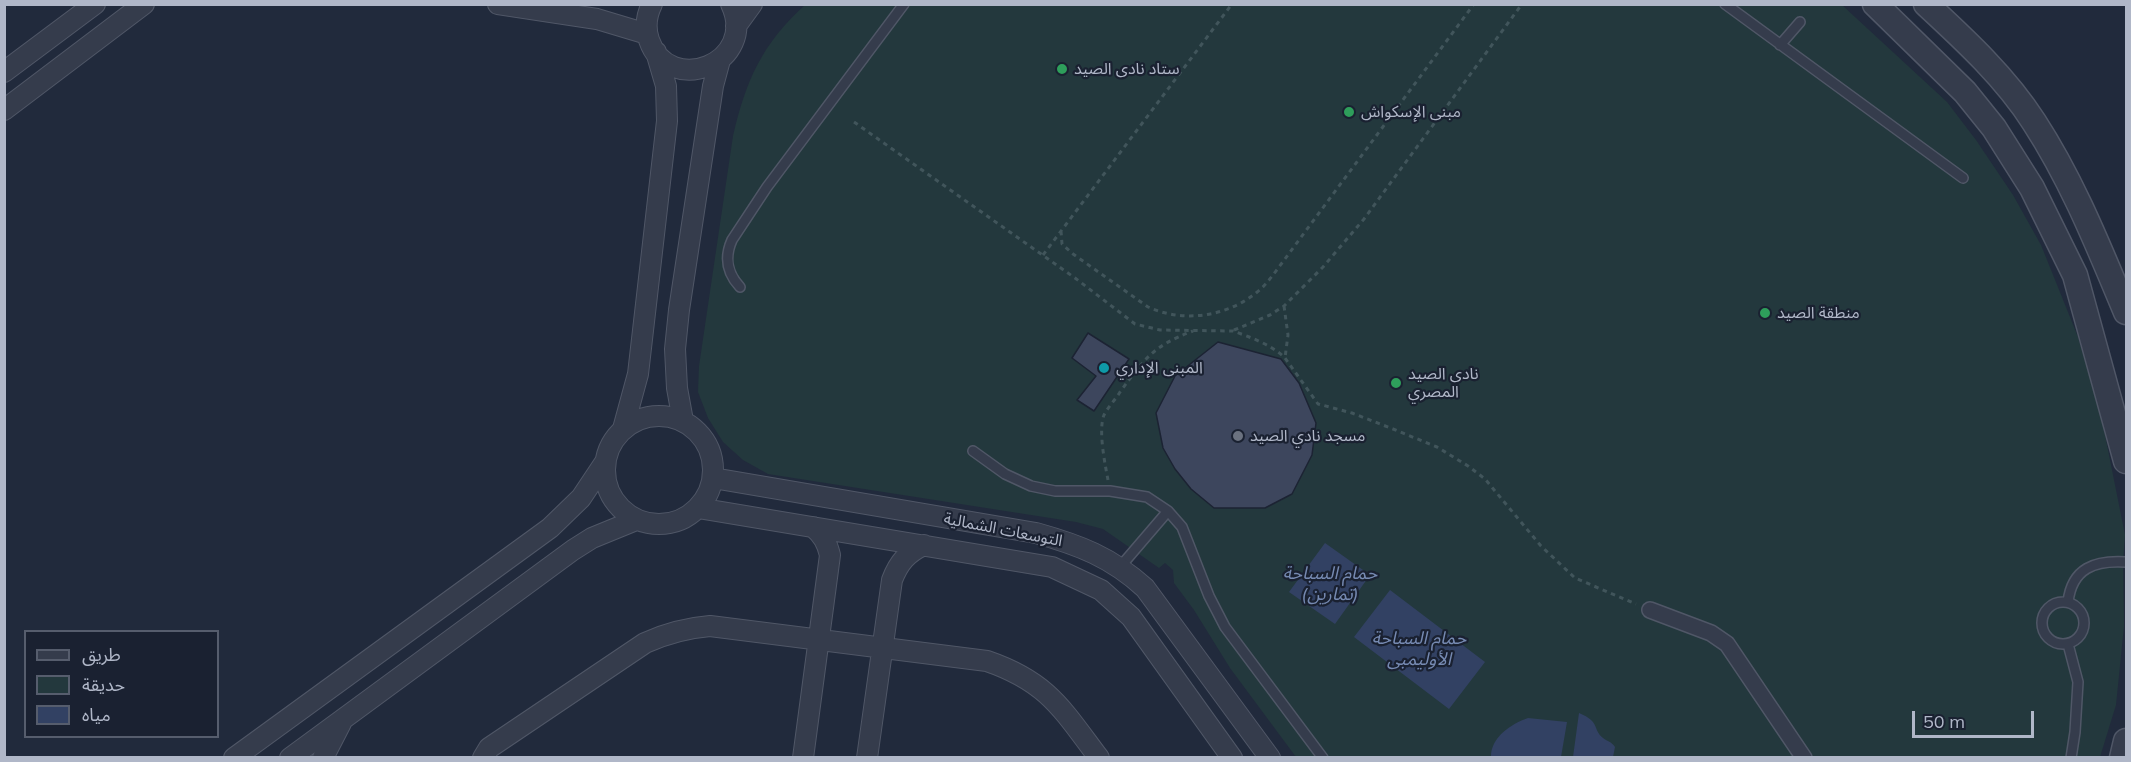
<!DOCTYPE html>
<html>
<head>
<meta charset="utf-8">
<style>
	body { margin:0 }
	#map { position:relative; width:2131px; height:762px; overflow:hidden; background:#212a3c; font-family:Mulish,"Noto Sans Arabic",sans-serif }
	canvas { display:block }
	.frame { position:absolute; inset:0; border:6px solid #b0b7c8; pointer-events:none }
	.legend { position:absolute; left:24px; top:630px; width:195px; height:108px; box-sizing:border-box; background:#1a2131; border:2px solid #565d6d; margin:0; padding:8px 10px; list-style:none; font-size:18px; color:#b0b7c8 }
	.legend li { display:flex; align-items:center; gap:12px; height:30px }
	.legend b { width:30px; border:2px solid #565d6d }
	.scale { position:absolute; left:1912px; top:711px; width:122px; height:27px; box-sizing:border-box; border:3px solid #b0b7c8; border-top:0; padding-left:8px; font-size:18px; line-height:21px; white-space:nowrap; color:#b0b7c8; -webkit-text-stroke:4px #1a2131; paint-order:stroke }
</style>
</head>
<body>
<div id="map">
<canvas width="2131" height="762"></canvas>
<div class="frame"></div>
<ul class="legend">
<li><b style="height:8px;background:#353c4c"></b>طريق</li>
<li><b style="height:16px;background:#23383d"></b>حديقة</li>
<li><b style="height:16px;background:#324163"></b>مياه</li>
</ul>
<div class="scale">50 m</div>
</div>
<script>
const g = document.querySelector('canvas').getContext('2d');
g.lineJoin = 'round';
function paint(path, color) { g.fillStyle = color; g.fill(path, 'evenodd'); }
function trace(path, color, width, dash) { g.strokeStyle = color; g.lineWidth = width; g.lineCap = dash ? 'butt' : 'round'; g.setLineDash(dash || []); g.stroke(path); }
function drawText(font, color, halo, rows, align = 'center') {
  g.font = font + ' Mulish,"Noto Sans Arabic",sans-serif'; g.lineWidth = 4.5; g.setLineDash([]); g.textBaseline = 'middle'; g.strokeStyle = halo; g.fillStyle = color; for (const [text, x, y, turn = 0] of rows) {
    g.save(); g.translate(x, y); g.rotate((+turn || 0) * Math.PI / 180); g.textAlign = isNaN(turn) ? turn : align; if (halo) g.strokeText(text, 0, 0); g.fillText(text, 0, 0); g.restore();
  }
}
paint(new Path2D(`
	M805 5H1842L1947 102 1976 140 2013 195 2041 245 2078 337 2101 415 2125 535 2123 562 2124 626 2116 705 2100 757H1296L1230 668 1194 610 1174 583 1173 570 1165 563 1159 568 1103 529 1076 522 768 474 743 460 723 442 708 418 698 392 699 366 733 136C746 80 762 44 805 5Z`), '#23383d');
paint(new Path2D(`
	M1325 543 1370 575 1335 624 1289 592Z
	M1390 590 1485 662 1449 709 1354 637Z
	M1579 713C1601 722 1592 729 1603 738 1608 742 1611 741 1615 747L1613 757H1573Z
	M1528 718 1567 722 1561 757H1491C1491 737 1511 724 1528 718Z`), '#324163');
const building = new Path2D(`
	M1088 333 1129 359 1094 411 1077 400 1096 376 1072 358Z
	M1218 342 1281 359 1299 383 1316 423 1312 455 1292 494 1265 508H1214L1191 489 1175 469 1163 448 1156 413 1175 376Z`);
paint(building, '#3d465d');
trace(building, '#1c2333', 1.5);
const service = new Path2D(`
	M1725 4 1963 178
	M1780 45 1800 22
	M740 287C727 273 724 258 732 240L767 187 904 4
	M973 451 1005 474 1031 486 1055 491H1110L1147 497 1168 511 1182 527 1209 596 1225 627 1323 758
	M1120 567 1168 511
	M2042 623a21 21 0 1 1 42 0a21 21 0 1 1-42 0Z
	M2068 602C2072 568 2095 560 2126 562
	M2068 644 2078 682 2075 732 2071 758`);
const pedestrian = new Path2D(`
	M1650 610 1711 633 1727 644 1804 758`);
const minor = new Path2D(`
	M498 4 597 19 647 34
	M652 4C646 16 645 28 649 40 669 98 759 63 731 4
	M736 26 752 4
	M4 72 95 4
	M4 110 144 4
	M605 470a54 54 0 1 1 108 0a54 54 0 1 1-108 0Z
	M683 421 677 388 675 349 679 310 713 86 720 60
	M623 429 638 374 667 121 666 86 656 52
	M713 478 1036 533C1079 545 1111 557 1145 588L1270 758
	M698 508 1052 567 1101 590 1131 617 1232 758
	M234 758 550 528 581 498 605 462
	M290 758 573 550 592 538 636 520
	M323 758 341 723
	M483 758 489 748 645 643C667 633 686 628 710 626L987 661C1048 682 1062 709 1099 758
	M803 758 830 555C827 543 823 535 813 527
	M867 758 892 580C899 562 907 553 924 545`);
const tertiary = new Path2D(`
	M1875 4 1965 92 1994 128 2032 188 2075 275 2126 461
	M1926 4C1965 40 2006 78 2034 122 2073 182 2099 248 2126 312
	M2122 758 2126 741`);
trace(service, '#505767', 12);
trace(pedestrian, '#505767', 18);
trace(minor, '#505767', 22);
trace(tertiary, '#505767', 27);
trace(new Path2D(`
	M854 122 1075 278 1135 324 1160 330 1233 331C1250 337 1272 345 1285 358L1318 404 1352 413 1393 429 1437 447 1468 466 1485 479 1541 546 1575 578 1636 604
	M1061 231 1062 244 1073 254 1148 307C1183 323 1226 317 1256 293 1264 287 1270 279 1276 271L1474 4
	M1043 255 1232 4
	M1284 306 1288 335 1285 358
	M1234 330 1270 315 1284 306 1323 267 1364 219 1522 4
	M1108 480C1105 464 1098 430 1104 415 1108 407 1116 399 1120 392 1145 358 1153 346 1193 331`), '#41555b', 3, [4.5, 4.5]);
trace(service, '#353c4c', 9);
trace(pedestrian, '#353c4c', 15);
trace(minor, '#353c4c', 20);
trace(tertiary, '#353c4c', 24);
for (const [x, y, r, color] of [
	[1062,69,6,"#2e9e5b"],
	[1349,112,6,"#2e9e5b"],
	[1765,313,6,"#2e9e5b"],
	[1104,368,6,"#0f9aa8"],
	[1396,383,6,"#2e9e5b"],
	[1238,436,6,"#6b7280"]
]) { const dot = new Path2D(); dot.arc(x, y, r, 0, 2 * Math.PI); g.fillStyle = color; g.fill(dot); trace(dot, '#1a2131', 2); }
drawText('16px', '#b0b7c8', '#1a2131', [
	["ستاد نادى الصيد",1074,69],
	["مبنى الإسكواش",1361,112],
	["منطقة الصيد",1777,313],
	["المبنى الإداري",1116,368],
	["نادى الصيد",1408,374],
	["المصري",1408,392],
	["مسجد نادي الصيد",1250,436]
], 'left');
drawText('16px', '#b0b7c8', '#1a2131', [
	["التوسعات الشمالية",1003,530,11]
]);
drawText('italic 18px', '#768ab2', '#1a2131', [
	["حمام السباحة",1330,574],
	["(تمارين)",1330,595],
	["حمام السباحة",1419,639],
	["الأوليمبى",1419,660]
]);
</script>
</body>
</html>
